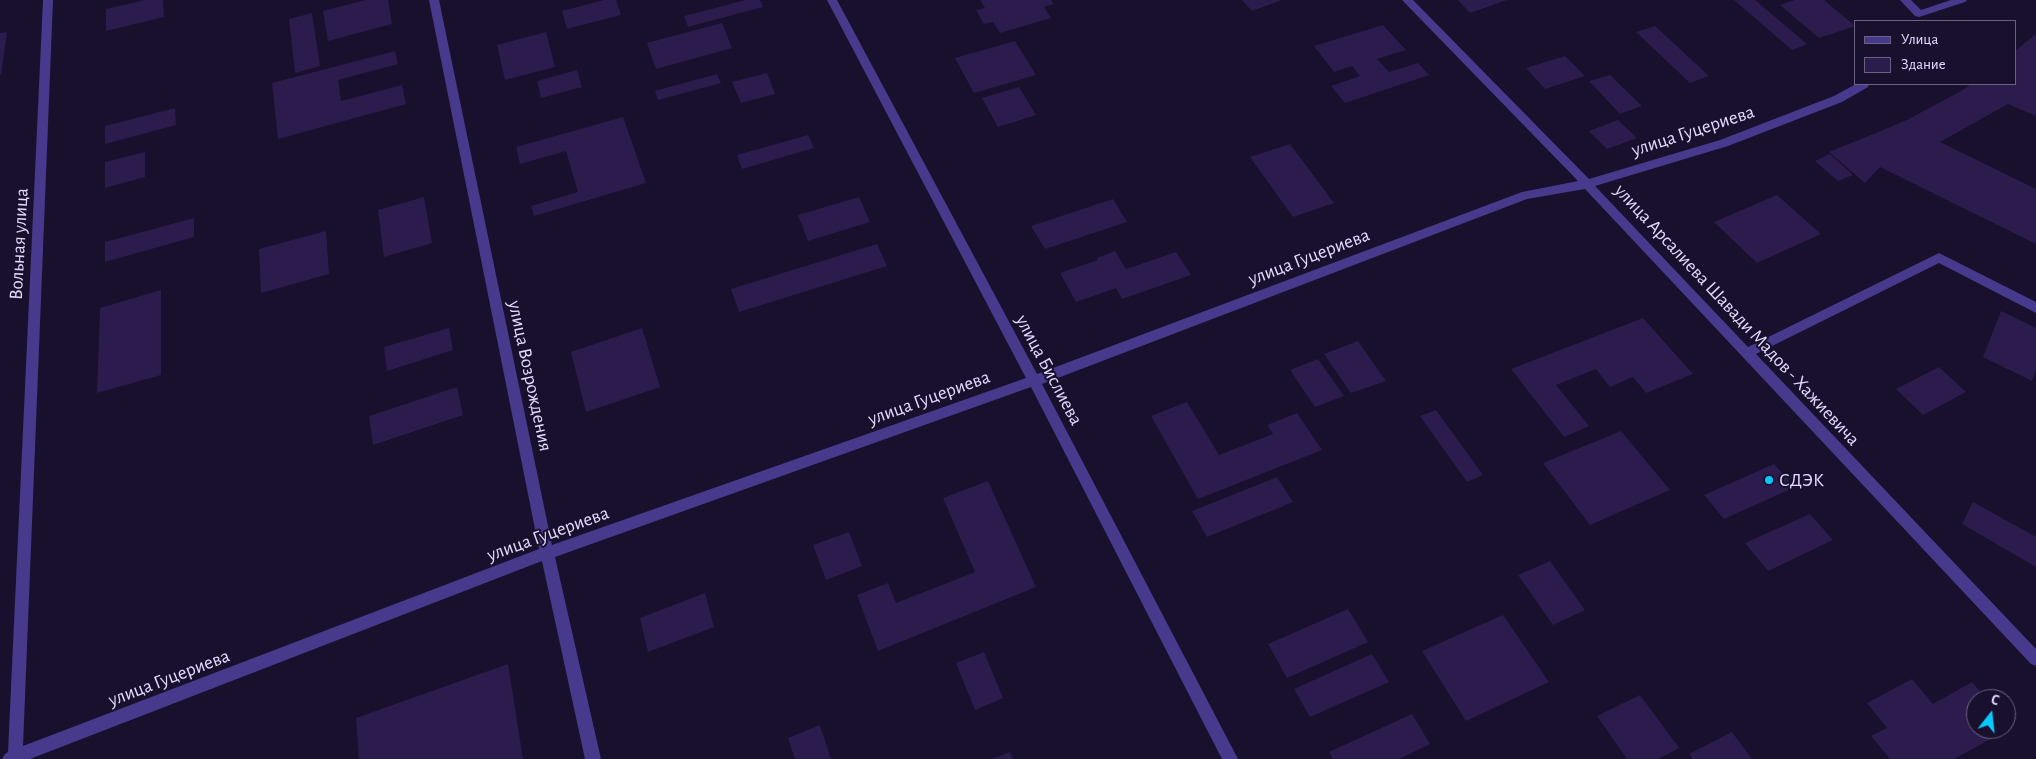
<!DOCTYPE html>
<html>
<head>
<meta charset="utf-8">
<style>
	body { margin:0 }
	#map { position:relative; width:2036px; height:759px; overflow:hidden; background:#18102c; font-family:"Alegreya Sans",sans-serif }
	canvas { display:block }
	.legend { position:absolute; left:1854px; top:20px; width:162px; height:65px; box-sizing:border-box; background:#18102c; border:1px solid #696180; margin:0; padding:6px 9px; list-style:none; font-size:15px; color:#e3dbff }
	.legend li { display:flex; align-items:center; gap:10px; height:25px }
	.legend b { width:25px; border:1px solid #696180 }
	.north { position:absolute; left:1966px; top:689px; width:50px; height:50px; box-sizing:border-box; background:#18102c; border:1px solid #696180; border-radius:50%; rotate:16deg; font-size:14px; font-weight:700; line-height:20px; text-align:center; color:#e3dbff }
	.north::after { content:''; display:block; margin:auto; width:18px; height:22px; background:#07c9ff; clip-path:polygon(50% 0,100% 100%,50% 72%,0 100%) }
</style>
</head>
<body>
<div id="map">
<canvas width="2036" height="759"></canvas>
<ul class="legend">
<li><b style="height:6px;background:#473a8c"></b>Улица</li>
<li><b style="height:14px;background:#2b1c4d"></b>Здание</li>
</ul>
<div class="north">С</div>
</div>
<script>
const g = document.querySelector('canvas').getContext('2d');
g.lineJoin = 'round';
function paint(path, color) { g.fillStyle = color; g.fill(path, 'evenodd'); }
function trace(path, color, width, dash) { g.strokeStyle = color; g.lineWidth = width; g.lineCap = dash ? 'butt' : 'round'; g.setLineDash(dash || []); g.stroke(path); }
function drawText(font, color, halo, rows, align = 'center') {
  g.font = font + ' "Alegreya Sans",sans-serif'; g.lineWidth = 4; g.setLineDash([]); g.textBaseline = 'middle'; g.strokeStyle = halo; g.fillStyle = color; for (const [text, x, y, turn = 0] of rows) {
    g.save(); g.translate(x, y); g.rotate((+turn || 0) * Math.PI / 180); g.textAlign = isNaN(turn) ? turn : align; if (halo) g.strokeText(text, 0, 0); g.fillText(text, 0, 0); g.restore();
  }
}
paint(new Path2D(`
	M144 0H163L164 17 106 31V9Z
	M365 0H388L392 24 328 41 323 11Z
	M604 0H616L621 15 567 29 562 11Z
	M746 0H760L763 7 688 27 684 16Z
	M980 0H1051L1054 4 1044 7 1051 18 1000 33 993 22 984 24 976 10 985 8Z
	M1242 0H1282L1252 11Z
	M1458 0H1507L1470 13Z
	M1734 0H1755L1807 44 1792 50Z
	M1795 0H1824L1855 26 1819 38 1780 5Z
	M312 13 320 66 295 73 289 19Z
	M722 23 732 48 656 69 647 43Z
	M1383 25 1406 50 1377 59 1389 72 1418 63 1429 75 1345 103 1331 86 1360 76 1352 66 1334 72 1314 46Z
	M1655 26 1709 76 1690 83 1636 32Z
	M7 32 1 75 0 74V33Z
	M546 32 555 67 505 80 497 45Z
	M2036 34V116L2008 104 1940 142 2036 189V244L1880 167 1865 183 1829 152 1905 121 1961 91 1971 84H2015V51Z
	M1015 41 1036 75 974 93 955 58Z
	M395 51 398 64 338 80 341 101 402 85 406 104 278 139 272 83Z
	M1565 56 1585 76 1545 89 1526 68Z
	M577 70 582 87 541 98 537 81Z
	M767 73 775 94 741 103 732 82Z
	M717 74 721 83 658 100 655 91Z
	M1610 75 1642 106 1620 114 1589 81Z
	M1019 87 1036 115 998 127 982 98Z
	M175 108 176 125 105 144V126Z
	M623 117 646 183 534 216 531 206 578 192 566 151 520 164 516 147Z
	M1618 120 1637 138 1607 149 1589 131Z
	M808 135 814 148 742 169 737 155Z
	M1290 144 1334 203 1293 217 1250 157Z
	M145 152V177L105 188V162Z
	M1830 154 1853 175 1838 181 1815 161Z
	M1777 195 1821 234 1757 263 1714 222Z
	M424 197 432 243 384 257 378 210Z
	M859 197 870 222 808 241 798 215Z
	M1113 199 1127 222 1045 249 1031 226Z
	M194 218V237L105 262V242Z
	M326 231 329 274 261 293 259 249Z
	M877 244 887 266 739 312 731 289Z
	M1115 251 1126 269 1176 252 1191 275 1122 299 1116 288 1076 302 1060 273 1098 260 1097 258Z
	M161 290V375L97 393 100 308Z
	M2001 311 2036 328V369L2032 381 1983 357Z
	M1643 318 1693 374 1646 393 1633 377 1610 387 1596 369 1556 385 1589 426 1564 437 1511 369Z
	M449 328 453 350 387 371 384 347Z
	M642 328 660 387 586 412 571 352Z
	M1358 341 1386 381 1351 393 1324 354Z
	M1318 359 1344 396 1315 407 1290 370Z
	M1939 367 1966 392 1923 415 1896 389Z
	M457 387 463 415 373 445 369 416Z
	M1187 402 1219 455 1273 434 1267 425 1297 413 1322 450 1198 499 1151 416Z
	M1436 410 1483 475 1467 482 1420 416Z
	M1621 431 1670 490 1590 525 1543 463Z
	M1774 464 1795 487 1724 519 1704 495Z
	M1277 477 1293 502 1207 537 1192 511Z
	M988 481 1036 587 878 651 857 595 888 583 896 603 975 572 943 498Z
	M1973 502 2036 537V567L1962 524Z
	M1810 514 1833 540 1768 571 1745 543Z
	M849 532 862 566 826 580 813 545Z
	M1550 561 1585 610 1553 625 1518 575Z
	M705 593 714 627 648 652 640 618Z
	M1348 609 1368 642 1287 678 1268 644Z
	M1503 615 1549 682 1466 721 1422 651Z
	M984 652 1003 698 975 710 956 663Z
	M1372 654 1389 682 1310 717 1294 689Z
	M508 664 523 759H359L356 718Z
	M1912 679 1933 704 1972 682 1987 699H1976V729H2006V720L2013 727 1954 759H1890L1871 736 1887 728 1867 703Z
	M1640 695 1679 748 1658 759H1627L1597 716Z
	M1412 714 1430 744 1399 759H1333L1329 752Z
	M820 725 831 759H795L788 738Z
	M1732 732 1752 759H1693L1689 754Z
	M1010 752 1013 759H992Z`), '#2b1c4d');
paint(new Path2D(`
	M43 0H53L23 746 539 549 429 0H439L552 545 1026 378 827 0H837L1037 374 1522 192 1578 181 1402 0H1413L1589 179 1720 140 1834 96 1856 84H1869L1868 87 1842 102 1728 146 1595 186 1748 347 1939 253 2036 302V313L1939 263 1756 354 2036 649V666L2031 664 1585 189 1527 199 1042 384 1238 759H1222L1031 387 555 557 601 759H585L542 561 30 759H2L5 754 8 752Z
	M1900 0H1911L1921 10 1951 0H1967L1965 2 1919 17 1915 16Z`), '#473a8c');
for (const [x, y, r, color] of [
	[1769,480,5,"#07c9ff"]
]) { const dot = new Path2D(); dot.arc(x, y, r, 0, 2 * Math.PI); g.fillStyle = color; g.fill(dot); trace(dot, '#18102c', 2); }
drawText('19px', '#e3dbff', '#18102c', [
	["улица Гуцериева",1693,131,-18],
	["Вольная улица",19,244,-87],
	["улица Гуцериева",1309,257,-21],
	["улица Арсалиева Шавади Мадов - Хажиевича",1737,315,47],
	["улица Бислиева",1049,370,62],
	["улица Возрождения",530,376,78],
	["улица Гуцериева",929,398,-20],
	["улица Гуцериева",548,534,-20],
	["улица Гуцериева",169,678,-21]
]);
drawText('19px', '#e3dbff', '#18102c', [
	["СДЭК",1779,480]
], 'left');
</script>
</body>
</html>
